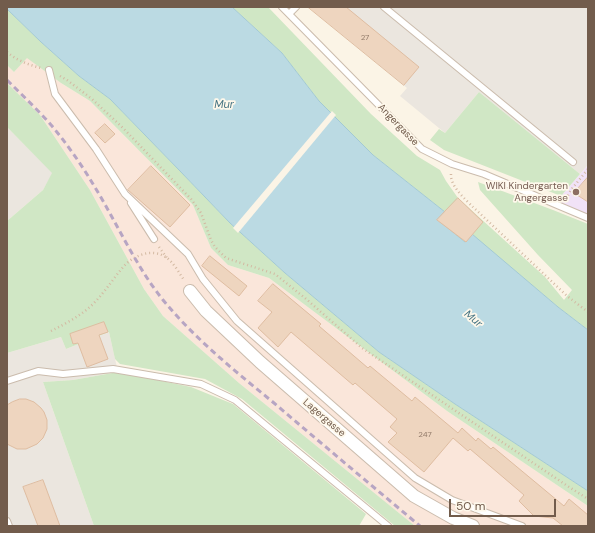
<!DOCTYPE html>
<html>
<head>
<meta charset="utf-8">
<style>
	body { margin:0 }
	#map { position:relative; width:595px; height:533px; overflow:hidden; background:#fbf4e6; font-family:"DM Sans",sans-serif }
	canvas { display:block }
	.frame { position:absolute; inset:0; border:8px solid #725c4c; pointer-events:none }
	.scale { position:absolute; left:449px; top:499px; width:107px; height:18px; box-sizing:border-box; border:2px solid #725c4c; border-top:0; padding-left:5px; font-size:12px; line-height:14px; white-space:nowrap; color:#725c4c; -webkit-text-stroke:3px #fef8eb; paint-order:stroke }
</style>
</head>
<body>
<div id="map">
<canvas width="595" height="533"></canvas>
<div class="frame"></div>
<div class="scale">50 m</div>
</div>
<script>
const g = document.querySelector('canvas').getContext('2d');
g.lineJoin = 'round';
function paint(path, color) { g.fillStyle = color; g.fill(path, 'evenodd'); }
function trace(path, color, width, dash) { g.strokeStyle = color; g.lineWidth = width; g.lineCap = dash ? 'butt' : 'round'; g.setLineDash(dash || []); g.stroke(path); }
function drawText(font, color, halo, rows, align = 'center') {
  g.font = font + ' "DM Sans",sans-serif'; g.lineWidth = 3.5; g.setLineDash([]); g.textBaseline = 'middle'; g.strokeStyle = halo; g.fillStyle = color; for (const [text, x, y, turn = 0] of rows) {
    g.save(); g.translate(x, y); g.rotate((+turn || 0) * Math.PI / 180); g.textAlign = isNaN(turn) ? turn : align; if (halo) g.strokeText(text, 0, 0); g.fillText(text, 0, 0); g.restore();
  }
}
paint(new Path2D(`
	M27 57 61 83 90 101 193 205 211 248 228 265 269 278 447 411 588 506V526H415L239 383 163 316 144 289 90 190 40 115 7 83V65L14 72Z`), '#fae6da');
paint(new Path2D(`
	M314 7H588V165L580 174 479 92 445 133 400 96 407 88 312 10Z
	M7 127 53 173 43 190 7 221Z
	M109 332 118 372 73 380 43 382 94 526H7V353L61 337 66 349Z`), '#ebe6df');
paint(new Path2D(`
	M588 165V218L562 207 561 196Z`), '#f1e2f7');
paint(new Path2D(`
	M232 7H268L371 114 417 156 440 170 446 181 458 198 545 277 564 300 572 290 538 255 480 190 478 182 553 210 588 224V330L558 307 445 212 373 155 319 101 282 53Z
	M7 9 41 42 79 76 110 99 180 171 230 223 285 273 379 352 455 404 588 491V506L447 411 269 278 228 265 211 248 193 205 90 101 61 83 27 58 14 72 7 65Z
	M7 83 40 115 90 190 144 289 163 316 239 383 415 526H395L242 399 205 379 120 364 115 359 109 332 66 349 61 337 7 353V221L43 190 52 173 7 127Z
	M479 92 580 174 561 196 444 150 430 140 439 129 445 133Z
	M118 372 191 387 233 404 366 514 359 526H94L43 382 73 380Z`), '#d0e7c5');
const water = new Path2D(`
	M7 7H232L282 53 319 101 373 155 445 212 438 220 465 242 472 234 558 307 588 330V491L455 404 379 352 285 273 230 223 180 171 110 99 79 76 41 42 7 9Z`);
paint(water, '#bbdae3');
trace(water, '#a2c9d4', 1);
paint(new Path2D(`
	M332 111 336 115 238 233 233 228Z`), '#fbf4e6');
const building = new Path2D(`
	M308 7H346L419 67 404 85Z
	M105 124 115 134 105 143 95 133Z
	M151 166 190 205 170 227 128 190Z
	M588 177V202L574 193Z
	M458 198 483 222 466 242 437 220Z
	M210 256 247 286 239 296 202 266Z
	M273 284 321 324 319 326 368 368 370 366 412 401 415 397 458 433 462 428 476 441 478 438 491 449 493 447 564 506 569 499 588 515V526H563L553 518 534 516 519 501 524 495 470 449 468 451 453 438 424 472 388 442 397 433 390 427 397 419 355 383 353 385 291 332 278 347 258 328 272 312 258 301Z
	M104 322 108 332 99 335 108 359 87 367 78 343 73 344 70 334Z
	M20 399H26L34 402 41 408 44 412 47 420V429L43 438 37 444 26 449H17L7 444V405L12 402Z
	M43 480 60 526H38L23 487Z`);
paint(building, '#eed5bf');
trace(building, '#dfbda1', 1);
const service = new Path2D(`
	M282 7 422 149 452 164 484 174 588 218
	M384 7 573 162
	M289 14 296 7
	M49 70 55 94 96 149 125 194 188 254 203 279 237 321 415 478 452 500 522 526
	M131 203 154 239
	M7 381 38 371 63 374 113 369 201 384 235 400 388 526
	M7 521 9 526`);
const minor = new Path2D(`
	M190 291 206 311 260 362 414 496 453 518 473 526`);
trace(service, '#cbbcad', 8);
trace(minor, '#cbbcad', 14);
trace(new Path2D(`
	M7 52C16 60 29 65 41 68
	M60 76 67 80 92 99 123 128 191 199 201 213 211 240 215 247 226 258 275 274 305 298 362 348 569 487 588 499
	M451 174C450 186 465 199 473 207L567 296 588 312
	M566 199 571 190 588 169
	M159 247 167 258
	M51 331C67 323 84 314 96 301 107 289 115 276 125 265 136 254 154 248 167 258 174 263 179 273 184 280`), '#d3b9a2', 2.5, [1, 3]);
trace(service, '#fff', 6);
trace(minor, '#fff', 12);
trace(new Path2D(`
	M7 80C22 95 38 110 52 126 67 144 81 164 93 184 117 223 135 265 163 300 195 339 235 371 274 403 322 444 371 485 420 526`), '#b7a5c3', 3, [6, 4]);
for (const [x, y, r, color] of [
	[576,192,4,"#8d6e63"]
]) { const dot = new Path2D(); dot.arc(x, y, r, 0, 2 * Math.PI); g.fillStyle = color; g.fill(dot); trace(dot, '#fef8eb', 1.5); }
drawText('8px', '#917a69', null, [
	["27",365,38],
	["247",425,435]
]);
drawText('10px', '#725c4c', '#fef8eb', [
	["Angergasse",398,125,46],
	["Lagergasse",324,418,41]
]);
drawText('10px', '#785e54', '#fef8eb', [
	["WIKI Kindergarten",568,186],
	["Angergasse",568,198]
], 'right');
drawText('italic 11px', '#477584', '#fef8eb', [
	["Mur",224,105],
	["Mur",473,319,40]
]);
</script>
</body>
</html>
